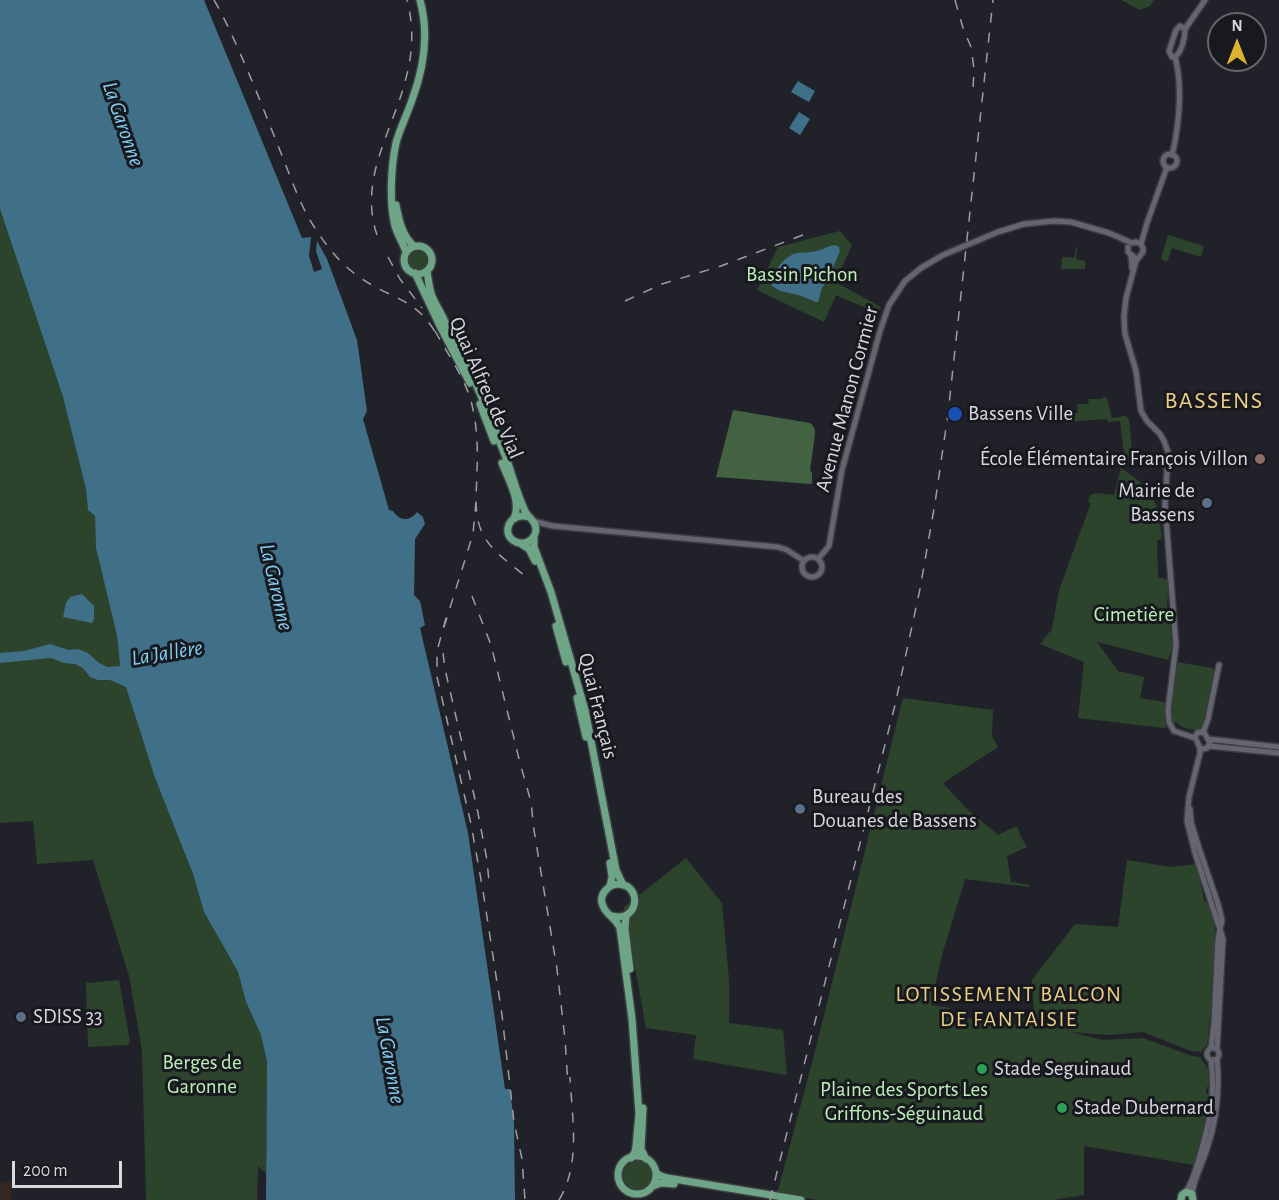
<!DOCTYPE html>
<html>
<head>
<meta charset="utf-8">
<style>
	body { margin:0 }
	#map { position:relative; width:1279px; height:1200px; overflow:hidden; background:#212229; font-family:"Alegreya Sans",sans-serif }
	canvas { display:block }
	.north { position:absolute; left:1207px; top:12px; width:60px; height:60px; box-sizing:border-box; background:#18191f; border:2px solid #65666b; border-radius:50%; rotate:0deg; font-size:16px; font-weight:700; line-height:24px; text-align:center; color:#d8d9dd }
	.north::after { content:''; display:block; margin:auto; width:21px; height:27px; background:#dcb233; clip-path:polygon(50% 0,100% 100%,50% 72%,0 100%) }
	.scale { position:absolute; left:12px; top:1161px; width:110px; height:27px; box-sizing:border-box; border:3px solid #d8d9dd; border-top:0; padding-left:8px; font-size:18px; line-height:21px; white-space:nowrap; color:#d8d9dd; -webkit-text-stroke:4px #18191f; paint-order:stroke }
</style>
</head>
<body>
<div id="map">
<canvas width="1279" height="1200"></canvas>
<div class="north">N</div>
<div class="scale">200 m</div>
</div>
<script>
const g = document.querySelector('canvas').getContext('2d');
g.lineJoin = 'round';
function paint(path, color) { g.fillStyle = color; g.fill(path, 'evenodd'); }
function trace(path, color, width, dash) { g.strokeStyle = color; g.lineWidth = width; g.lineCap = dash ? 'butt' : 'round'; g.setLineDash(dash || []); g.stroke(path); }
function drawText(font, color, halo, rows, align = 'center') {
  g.font = font + ' "Alegreya Sans",sans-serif'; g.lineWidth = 6; g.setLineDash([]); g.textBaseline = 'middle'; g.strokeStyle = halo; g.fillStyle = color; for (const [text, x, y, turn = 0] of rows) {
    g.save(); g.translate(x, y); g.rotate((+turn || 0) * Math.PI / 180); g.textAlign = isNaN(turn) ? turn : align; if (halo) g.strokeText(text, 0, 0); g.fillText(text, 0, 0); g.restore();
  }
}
paint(new Path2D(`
	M0 1182H11V1200H0Z`), '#372520');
paint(new Path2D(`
	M1121 0H1154L1150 6 1140 10Z
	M0 209 63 397 86 489 88 509 95 516 96 548 117 636 120 667 155 778 193 874 204 912 238 972 246 1002 261 1035 267 1062 266 1173 258 1166 257 1200H146L142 1050 129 976 93 860 37 864 33 821 0 823Z
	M840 231 852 245 835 282 881 307 879 314 836 295 824 322 757 290 778 247Z
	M1168 235 1204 246 1201 257 1172 248 1167 262 1161 259Z
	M1076 247H1077L1076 259 1085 261V269H1061L1062 257 1074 258Z
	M407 260a11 11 0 1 1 22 0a11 11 0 1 1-22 0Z
	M1104 397 1107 398 1112 418 1126 416 1129 420 1133 461 1125 462 1120 421 1108 422 1107 419 1063 422 1065 414 1078 413 1077 404H1088L1089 399H1101Z
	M1121 468C1153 489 1159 501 1162 539L1157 540 1158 577 1169 580 1167 606 1173 645 1168 660 1097 642 1118 671 1144 677 1140 698 1170 703 1177 662 1212 668 1215 673 1203 725 1198 730C1189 730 1183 728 1176 722L1164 728 1078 718 1084 662 1040 644 1052 629 1059 590 1091 503 1088 502 1090 495 1095 493 1114 495Z
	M903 698 993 710 992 736 998 747 943 783 966 808 998 835 1017 826 1021 837 1027 847 1007 856 1011 882 1030 885 1029 887 965 879 942 955 931 1005 950 1008 949 1016 1016 1024 1034 1013 1032 980 1075 924 1118 927 1127 860 1171 867 1197 864 1204 900 1215 912 1214 982 1207 1044 1201 1052 1191 1051 1143 1032 1109 1035 1071 1032 1102 1040 1143 1038 1192 1056 1200 1057 1208 1069 1210 1086 1207 1087 1206 1093 1210 1097 1204 1133 1194 1165 1084 1146V1195L1053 1200H818L777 1194 813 1059Z
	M686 858 722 903 729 979V1023L783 1030 787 1075 693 1059 696 1035 646 1028 624 907Z
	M119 980 130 1042 127 1045 88 1047 86 983Z
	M621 1176a16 16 0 1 1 32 0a16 16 0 1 1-32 0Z`), '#2d442c');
paint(new Path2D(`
	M733 410 810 423C814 426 815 429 815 434L810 471 812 472V484L716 477Z`), '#436241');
paint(new Path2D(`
	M0 0H204L302 238 311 237 309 256 314 272 322 269 316 251 317 241 327 259 357 340 367 411 363 419 389 510 393 511C399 521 410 522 417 512L423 517 425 524 415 539 414 595 420 601 425 625 420 628 468 833 505 1089H510L514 1123 515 1200H266L267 1062 261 1035 246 1002 238 972 204 912 193 874 155 778 126 687 110 680H98L90 677 83 668 75 664 64 663 51 658 0 663V653L24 651 50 644 69 650 78 649 88 653 99 663 107 667 120 666 117 636 96 548 95 516 88 510 86 489 63 397 0 209Z
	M798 81 815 91 809 102 791 92Z
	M799 112 810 119 800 135 789 128Z
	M835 245 839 247 840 251 830 275 822 288 818 302H816L799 295 780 291 772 286C770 274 784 256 797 253 803 252 810 253 816 251 823 250 827 246 835 245Z
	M82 594 94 606V619L92 623 63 617 66 603 70 597Z`), '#407087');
const minor = new Path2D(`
	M1180 26 1185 29C1185 37 1182 52 1175 57H1172L1169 51 1176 30Z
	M1185 29 1205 0
	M1163 161a7 7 0 1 1 14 0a7 7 0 1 1-14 0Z
	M1172 155C1179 127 1183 85 1175 57
	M1167 167 1147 223 1141 244 1143 248V252L1136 261 1126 298 1124 317 1125 334 1136 371 1141 411 1147 421 1160 434 1164 441 1168 452 1165 505 1176 645 1168 710 1169 722 1174 731 1195 738
	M1128 247V252L1134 257
	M1131 256 1132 268
	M533 521 553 526 778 547 787 550 804 561
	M802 567a10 10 0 1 1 20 0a10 10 0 1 1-20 0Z
	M818 559 829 546 842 470 880 331 889 305 905 281 921 268 943 255 998 232 1024 224 1054 221 1071 222 1109 233 1132 243 1136 242 1141 244
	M1203 733 1208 719 1219 665
	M1208 739 1279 747
	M1209 746 1279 753
	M1200 748 1203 749 1207 748 1210 743 1205 734 1201 732 1197 733 1195 737 1200 748V753L1189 797 1187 821 1195 853 1223 939 1217 1049
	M1190 809 1191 822 1200 851 1218 904 1222 920 1218 939 1214 1023 1211 1048
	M1207 1054a6 6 0 1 1 12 0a6 6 0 1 1-12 0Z
	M1186 1192C1192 1183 1195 1172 1198 1162 1209 1126 1216 1097 1211 1060
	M1192 1194C1194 1179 1202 1164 1207 1149 1217 1119 1220 1090 1217 1059`);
const major = new Path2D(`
	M396 205C399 220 402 236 414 246
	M404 260a14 14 0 1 1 28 0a14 14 0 1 1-28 0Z
	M406 252C403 243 398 236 395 226 389 203 391 167 396 143 400 128 407 115 412 100 424 68 429 33 420 0
	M427 271C428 278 429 286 431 293 434 303 441 312 445 322 454 338 462 354 470 371 484 401 496 432 508 463 513 479 518 496 525 511 527 516 533 519 535 525 539 536 527 547 516 542 500 535 509 511 529 517
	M415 273 440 326 470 383
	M480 404 494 441
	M502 463C508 479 522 502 514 518
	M534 536V547L551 592 585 710 616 870 623 885
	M520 543 529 549 535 561
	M556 626 566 662
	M577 698 586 737
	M610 863 612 877 610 886
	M612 916C638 923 643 887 620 884 615 884 610 885 607 889 602 893 600 900 603 906 606 915 615 917 620 928L632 1019 639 1114 636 1146 635 1152 631 1158
	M626 916 625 929 630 969
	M643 1108 641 1149 646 1159
	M618 1175a19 19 0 1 1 38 0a19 19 0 1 1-38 0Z
	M656 1173 661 1176 668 1178 801 1200
	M653 1186 661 1183 674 1184
	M1181 1200 1182 1195 1186 1192 1192 1194 1193 1200`);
trace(minor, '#3c3d43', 8);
trace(major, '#3c3d43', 10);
trace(minor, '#64656e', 5);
trace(major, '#6ea587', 7);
trace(new Path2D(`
	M214 0C224 17 232 35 240 53 256 89 270 126 285 163 293 184 301 206 313 225 325 244 339 263 358 276 392 301 417 296 439 339
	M955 0 963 28 971 47 974 69 973 90
	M377 235C358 178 393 131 406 78 413 52 414 26 407 0
	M388 257 400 279 422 308
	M625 301 662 284 721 266 803 235
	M435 331C448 355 466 379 472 405 477 425 478 450 477 470 477 492 472 517 485 538 493 552 512 565 525 576
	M472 596 491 645 520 763 531 802 534 830 557 969 565 1039 568 1085
	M446 618 437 651V677L471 824 483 891 502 1015 514 1122 522 1159 525 1200
	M444 627 473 534 476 502
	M443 653 445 669 477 808 487 860 489 882
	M559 1200C581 1164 572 1118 570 1077
	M770 1200 895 705 920 589 935 503 948 414 993 0`), '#9d9ea3', 1.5, [10, 10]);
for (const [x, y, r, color] of [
	[955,414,8,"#1a4fb4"],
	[1260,459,6,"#8d6e63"],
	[1207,503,6,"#5c6f8a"],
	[800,809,6,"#5c6f8a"],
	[21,1017,6,"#5c6f8a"],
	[982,1069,6,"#2e9e5b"],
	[1062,1108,6,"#2e9e5b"]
]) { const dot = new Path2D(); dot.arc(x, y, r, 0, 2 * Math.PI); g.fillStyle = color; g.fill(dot); trace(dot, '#18191f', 2); }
drawText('21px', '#baefb6', '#18191f', [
	["Bassin Pichon",802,275],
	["Cimetière",1134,615],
	["Berges de",202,1063],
	["Garonne",202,1087],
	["Plaine des Sports Les",904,1090],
	["Griffons-Séguinaud",904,1114]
]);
drawText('21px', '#d8d9dd', '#18191f', [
	["Quai Alfred de Vial",486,388,66],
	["Avenue Manon Cormier",847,399,-75],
	["Quai Français",598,706,76]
]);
drawText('21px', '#d8d9dd', '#18191f', [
	["Bassens Ville",968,414],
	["École Élémentaire François Villon",1248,459,"right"],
	["Mairie de",1195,491,"right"],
	["Bassens",1195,515,"right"],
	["Bureau des",812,797],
	["Douanes de Bassens",812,821],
	["SDISS 33",33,1017],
	["Stade Seguinaud",994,1069],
	["Stade Dubernard",1074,1108]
], 'left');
drawText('italic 22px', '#82cff5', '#18191f', [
	["La Garonne",123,124,71],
	["La Garonne",276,587,77],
	["La Jallère",167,653,-9],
	["La Garonne",390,1060,80]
]);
g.letterSpacing = '1.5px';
drawText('22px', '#eccf84', '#18191f', [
	["LOTISSEMENT BALCON",1009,994],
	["DE FANTAISIE",1009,1019]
]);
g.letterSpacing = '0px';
g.letterSpacing = '1.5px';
drawText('24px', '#eccf84', '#18191f', [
	["BASSENS",1214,401]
]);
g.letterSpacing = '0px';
</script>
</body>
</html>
